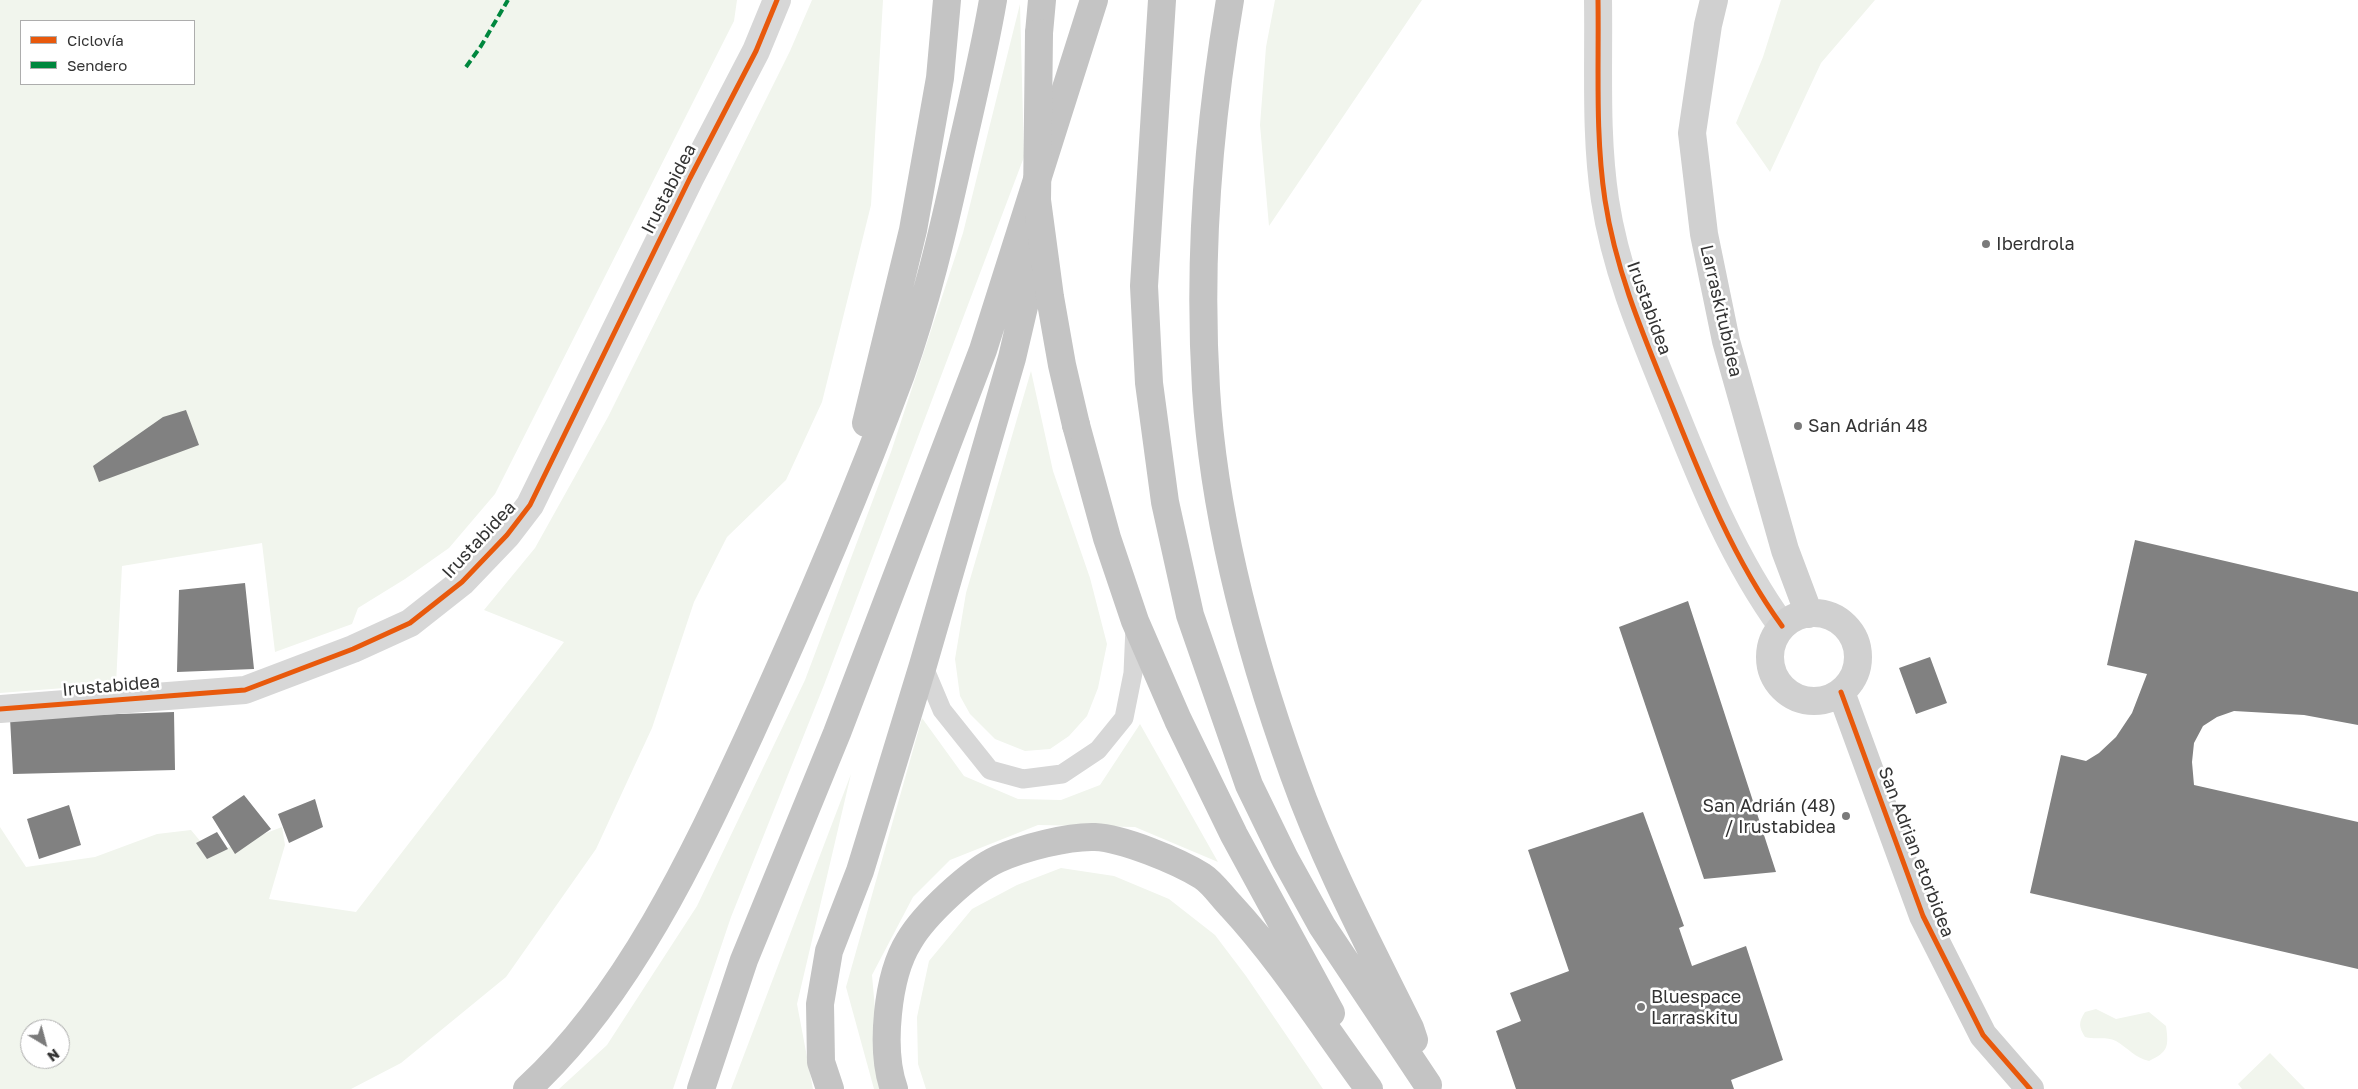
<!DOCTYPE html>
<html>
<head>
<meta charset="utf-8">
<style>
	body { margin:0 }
	#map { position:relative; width:2358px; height:1089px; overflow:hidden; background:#fff; font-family:"Golos Text",sans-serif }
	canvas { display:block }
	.legend { position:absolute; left:20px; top:20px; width:175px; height:65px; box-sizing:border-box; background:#fff; border:1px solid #adadad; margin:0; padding:6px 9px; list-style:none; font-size:15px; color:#333 }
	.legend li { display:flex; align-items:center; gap:10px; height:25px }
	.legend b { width:25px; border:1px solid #adadad }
	.north { position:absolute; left:20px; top:1019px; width:50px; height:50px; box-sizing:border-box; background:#fff; border:1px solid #adadad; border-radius:50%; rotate:143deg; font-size:14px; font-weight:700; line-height:20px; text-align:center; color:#333 }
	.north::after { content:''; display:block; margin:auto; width:18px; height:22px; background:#7a7a7a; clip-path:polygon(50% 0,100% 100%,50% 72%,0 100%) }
</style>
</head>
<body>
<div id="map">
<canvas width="2358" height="1089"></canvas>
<ul class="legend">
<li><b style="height:6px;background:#e8590c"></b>Ciclovía</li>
<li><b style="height:6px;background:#00873e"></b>Sendero</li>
</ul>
<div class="north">N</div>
</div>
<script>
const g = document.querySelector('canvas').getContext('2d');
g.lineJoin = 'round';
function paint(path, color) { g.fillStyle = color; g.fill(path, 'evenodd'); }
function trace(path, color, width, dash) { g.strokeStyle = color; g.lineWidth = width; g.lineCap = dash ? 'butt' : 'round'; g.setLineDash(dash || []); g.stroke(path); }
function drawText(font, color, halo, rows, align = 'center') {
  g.font = font + ' "Golos Text",sans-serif'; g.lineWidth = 5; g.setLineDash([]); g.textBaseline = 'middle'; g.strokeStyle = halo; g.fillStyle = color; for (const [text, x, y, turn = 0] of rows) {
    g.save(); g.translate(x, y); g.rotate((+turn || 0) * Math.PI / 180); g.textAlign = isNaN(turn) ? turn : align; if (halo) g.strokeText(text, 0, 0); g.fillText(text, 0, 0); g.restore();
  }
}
paint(new Path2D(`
	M0 0H737L734 21 495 494 449 548 405 579 358 608 352 624 275 652 262 543 122 566 116 684 0 693ZM21 21H194V84H21Z
	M812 0H883L871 205 822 402 786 480 727 537 694 602 652 728 596 849 506 977 401 1063 351 1089H0V827L26 867 95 857 157 834 191 830 211 854 282 827 285 845 269 899 356 912 564 642 484 610 535 548 608 417 790 51ZM30 1029H60V1059H30Z
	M1275 0H1422L1269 226 1260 125 1266 47Z
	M1781 0H1875L1821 63 1770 172 1736 123 1763 57Z
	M1020 4 1024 157 824 685 731 917 673 1089H559L607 1045 697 906 805 680 891 452 963 233Z
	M1031 371 1053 471 1090 578 1107 644 1098 688 1087 716 1069 736 1050 749 1025 751 995 739 970 714 960 696 955 659 966 593Z
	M922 718 964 776 1018 799 1061 800 1100 785 1140 724 1218 862 1135 827 1038 825 950 860 913 897 872 975 882 1089H874L846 987Z
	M851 774 797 1004 813 1089H731Z
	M1061 868 1114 876 1169 899 1215 935 1246 976 1323 1089H926L918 1064 917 1017 929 961 972 909 1017 885Z
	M2096 1009 2116 1019 2149 1012 2166 1026C2169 1047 2168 1052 2149 1061 2135 1058 2128 1048 2116 1041 2106 1036 2096 1040 2085 1037 2079 1027 2078 1023 2085 1012Z
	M2270 1053 2305 1089H2306H2242L2238 1084Z`), '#f1f5ed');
paint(new Path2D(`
	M186 410 199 445 99 482 93 466 163 417Z
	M2135 540 2358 592V725L2304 715 2234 711 2217 717 2203 726 2194 743 2192 762 2194 785 2358 822V969L2030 893 2061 755 2086 761 2099 753 2116 737 2132 713 2147 674 2107 665Z
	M245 583 254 669 177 672 179 590Z
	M1688 601 1776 872 1704 879 1619 627Z
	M1930 657 1947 703 1916 714 1899 668Z
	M174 712 175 770 13 774 10 718Z
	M244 795 271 829 235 854 212 817Z
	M315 799 323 827 289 843 278 814Z
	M69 805 81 845 39 859 27 819Z
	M1643 812 1684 926 1679 928 1692 966 1746 946 1783 1060 1731 1080 1734 1089H1516L1496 1031 1521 1021 1510 993 1569 971 1528 850Z
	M217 832 228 849 207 859 196 843Z`), '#818181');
trace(new Path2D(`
	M923 665 942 710 990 770 1023 779 1062 774 1098 750 1124 718 1133 673 1135 627`), '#d7d7d7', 19);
trace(new Path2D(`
	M1598 0C1599 67 1595 134 1605 200 1616 273 1645 339 1673 408 1703 483 1734 560 1782 626
	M0 709 245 690 353 649 410 623 462 582 507 535 530 505 690 178 756 51 777 0`), '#d7d7d7', 28);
trace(new Path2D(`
	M1714 0 1708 25 1692 133 1704 234 1726 341 1785 550 1809 614
	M1770 657a44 44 0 1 1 88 0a44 44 0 1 1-88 0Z
	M1841 692 1923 916 1983 1035 2030 1089`), '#d0d0d0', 28);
trace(new Path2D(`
	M1162 0 1144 286 1149 383 1165 502 1190 615 1249 785 1285 859 1322 926 1428 1085
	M1230 0C1208 129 1198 259 1206 389 1214 519 1250 653 1294 775 1325 862 1369 945 1410 1028L1414 1040
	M1039 33 1042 0
	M866 423 913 230 940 78 947 0
	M1076 425 1107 538 1135 621 1178 720 1234 835 1331 1013
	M527 1089C627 998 694 855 750 734 804 616 856 495 901 374 926 304 943 231 959 159 971 106 984 53 993 0
	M701 1089 744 960 837 733 983 350 1094 0
	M830 1089 821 1062 820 1004 829 951 860 871 923 665 1012 358 1041 234
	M894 1089C880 1050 887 976 909 941 924 915 971 871 998 859 1023 848 1068 836 1095 837 1122 838 1178 861 1202 876 1213 883 1222 897 1231 906 1282 961 1324 1028 1369 1089`), '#c4c4c4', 28);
trace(new Path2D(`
	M1039 33 1037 200 1050 297 1062 365 1076 425`), '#c4c4c4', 28);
trace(new Path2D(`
	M466 67 481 46 508 0`), '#00873e', 4, [8, 4]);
trace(new Path2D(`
	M1598 0C1599 67 1595 134 1605 200 1616 273 1645 339 1673 408 1703 483 1734 560 1782 626
	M1841 692 1923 916 1983 1035 2030 1089
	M0 709 245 690 353 649 410 623 462 582 507 535 530 505 690 178 756 51 777 0`), '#e8590c', 5);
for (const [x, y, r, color] of [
	[1986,244,5,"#7a7a7a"],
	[1798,426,5,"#7a7a7a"],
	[1846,816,5,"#7a7a7a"],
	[1641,1007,5,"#7a7a7a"]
]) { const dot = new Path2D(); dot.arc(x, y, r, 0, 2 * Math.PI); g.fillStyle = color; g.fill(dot); trace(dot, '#fff', 2); }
drawText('18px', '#333', '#fff', [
	["Irustabidea",669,189,-63],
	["Irustabidea",1649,308,70],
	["Larraskitubidea",1721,311,77],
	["Irustabidea",479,540,-47],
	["Irustabidea",111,686,-5],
	["San Adrian etorbidea",1916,852,69]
]);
drawText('18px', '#333', '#fff', [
	["Iberdrola",1996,244],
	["San Adrián 48",1808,426],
	["San Adrián (48)",1836,806,"right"],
	["/ Irustabidea",1836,827,"right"],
	["Bluespace",1651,997],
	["Larraskitu",1651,1018]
], 'left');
</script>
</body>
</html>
